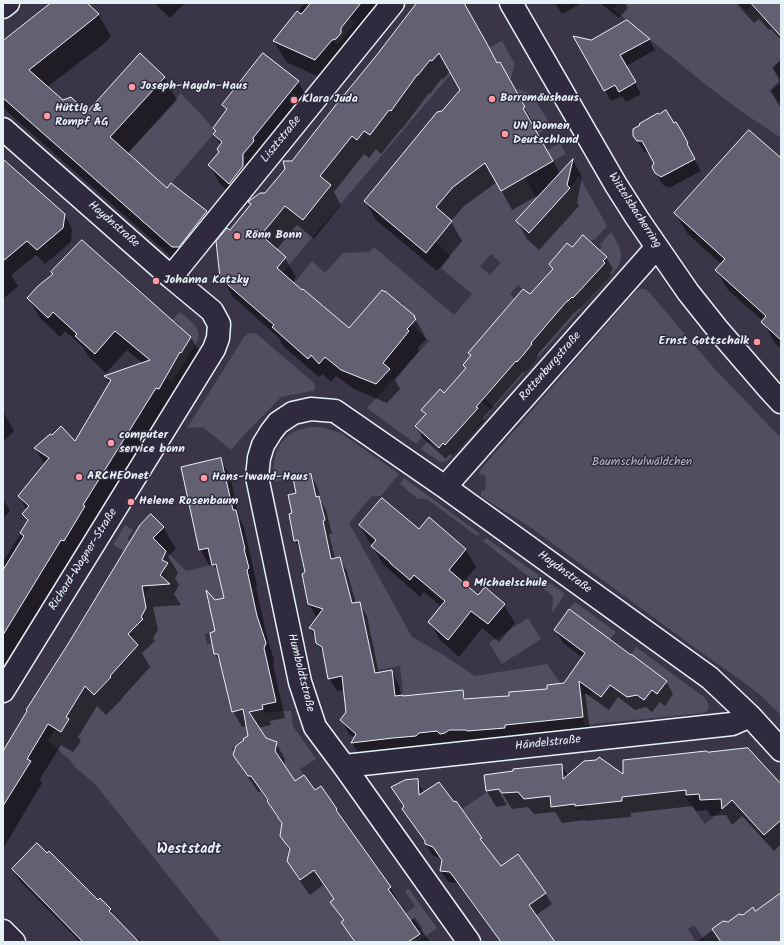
<!DOCTYPE html>
<html>
<head>
<meta charset="utf-8">
<style>
	body { margin:0 }
	#map { position:relative; width:784px; height:945px; overflow:hidden; background:#3a3648; font-family:Kalam,sans-serif }
	canvas { display:block }
	.frame { position:absolute; inset:0; border:4px solid #e8f1f8; pointer-events:none }
</style>
</head>
<body>
<div id="map">
<canvas width="784" height="945"></canvas>
<div class="frame"></div>
</div>
<script>
const g = document.querySelector('canvas').getContext('2d');
g.lineJoin = 'round';
function paint(path, color) { g.fillStyle = color; g.fill(path, 'evenodd'); }
function trace(path, color, width, dash) { g.strokeStyle = color; g.lineWidth = width; g.lineCap = dash ? 'butt' : 'round'; g.setLineDash(dash || []); g.stroke(path); }
function drawText(font, color, halo, rows, align = 'center') {
  g.font = font + ' Kalam,sans-serif'; g.lineWidth = 3; g.setLineDash([]); g.textBaseline = 'middle'; g.strokeStyle = halo; g.fillStyle = color; for (const [text, x, y, turn = 0] of rows) {
    g.save(); g.translate(x, y); g.rotate((+turn || 0) * Math.PI / 180); g.textAlign = isNaN(turn) ? turn : align; if (halo) g.strokeText(text, 0, 0); g.fillText(text, 0, 0); g.restore();
  }
}
paint(new Path2D(`
	M619 3H739L746 10 751 6 761 17 768 10 769 23 779 34 781 32V59L772 68 781 78V79L769 91 781 103V138L745 114 706 85 613 9Z
	M349 18 354 22 355 20 356 21 338 44 332 40 336 39 341 33V28Z
	M502 41 515 64 511 78 509 79 500 62 497 63 488 48Z
	M442 48 461 62 272 285 266 280 286 257 242 258 285 206 303 220 310 211 318 190 324 195 331 185 320 176 352 136 357 140 364 131 370 135 377 126 367 118 412 71 418 75 430 60Z
	M518 89 532 94 551 126 538 134 523 108 525 106 516 90Z
	M181 93 216 131 167 188 128 153Z
	M560 143 566 154 553 161 548 150Z
	M485 163 501 191 525 177 538 201 531 204 516 221 529 233 570 188 579 176 607 226 594 240 593 239 590 242 583 235 572 247 567 244 549 264 553 269 560 294 568 301 572 297 574 299 581 291 579 289 605 263 603 261 607 257 599 250 602 247 600 245 611 232C618 244 625 253 618 267L494 407 469 385 444 393 440 389 421 410 426 414 415 426 423 433 420 436 422 437 416 444 367 408 429 341 411 324 415 316 403 306V304L400 302H399L385 291 375 298 349 329 325 309 324 304H319L317 302V301L304 289 302 290 294 283 312 261 325 273 343 253 369 252 374 247 454 315 472 294 441 268 451 256 435 242 452 221 436 207 453 187ZM491 254 501 263 490 275 480 266ZM518 285 555 316 531 343 532 345 517 362 516 361 469 370 471 355 469 353 502 319 499 316 515 298 510 294Z
	M639 289H645L649 292 712 366 781 438V715L758 693 745 683 709 658 530 527 485 499 481 496V492L485 490 486 476 480 474 479 473 481 469 635 292Z
	M180 312C190 321 203 328 197 342L172 382 163 376 178 351 181 353 191 337 180 327 181 326 176 321 174 322 172 320Z
	M251 333H255L258 335 313 382C316 385 315 387 314 390L312 391 281 397 247 432 231 450 203 427 187 428 244 337 248 334Z
	M472 393 491 410 450 458 447 461 440 462 421 449 427 442 429 444 432 441 439 448 443 443 446 445 453 438 450 435 469 414 471 416 478 409 476 406Z
	M310 427H320L341 433 399 474 381 496H372L349 523 412 637 445 656 475 676 547 664 561 684 547 685V691L509 692V696L464 699 463 690 447 691 448 700 438 693 414 695 404 703 400 666 373 671 352 603 331 559 323 521 325 520 319 496 316 497 311 474 274 482C271 454 279 432 310 427Z
	M404 478 480 534 477 536 427 499H418L400 484Z
	M125 525 133 530 127 539 130 542 124 551 113 545Z
	M486 538 565 594 552 613 553 596 483 541Z
	M166 551 186 571 220 563 223 578 220 582 222 593 226 592 227 597 208 601 215 631 205 634 207 644 212 643 215 654 220 653 222 663 220 664 222 674 231 673 228 698 232 712 243 709 244 713 263 709 264 713 281 711H291L293 726 316 759 300 769 304 775 267 801 278 817V818L285 828 281 831 280 835 285 842 297 838 287 861 299 878 302 879 318 867 320 879 334 899 361 908 341 922 355 942H221L95 784 76 768 70 760 48 741 55 729 61 732 69 719 66 717 85 686 94 694 111 677 109 675 114 641 129 655 138 645 128 634 143 619 141 617 146 608 145 602 141 600 152 582 160 575 168 563 162 560ZM249 735 267 739C270 738 272 739 275 742V750L281 760 253 779 251 776H248L233 755 234 752 232 749Z
	M575 602 616 632 610 640 569 609Z
	M528 618 541 639 502 664 489 643Z
	M636 647 705 698 709 705 708 710 703 713 584 725 580 694H585L590 695 593 691 601 697 610 685 652 690 657 693 667 680 631 655Z
	M685 782 686 798 705 824 738 796 747 817 764 835 781 820V893L764 905 781 930 766 926 752 907 743 915 739 914 728 922 722 921 715 927 714 932 721 942H706L694 925 688 929 696 942H555L529 905 546 893 538 882 517 898 508 875 525 862 518 853 500 867 480 850 486 846 480 839 482 837 468 818 460 810 497 786 502 793 520 792 550 796 551 807 575 804 576 810 586 809V802H610L622 801V795Z
	M409 889 437 928 418 942H408L418 932 423 928 415 917 410 921 405 914 415 906 405 891Z`), '#504e5f');
paint(new Path2D(`
	M53 3H86L98 14 111 36 105 43 47 87 63 102 87 113 164 78 177 100 127 154 167 189 172 184 206 212 219 234 185 269 3 108V42Z
	M154 3H185L170 18Z
	M305 3H400L328 81 286 62 274 41Z
	M419 3H463L497 64 510 82 535 126 534 127 560 174 573 160 582 177 577 203 579 206 539 250 527 239 517 221 542 193 512 210 497 182 464 206 451 221 462 241 437 271 376 220 365 201 461 90 450 71 443 80 442 78 430 94 429 93 402 129H401L381 154 376 149 369 158 364 154 334 192 341 205 314 239 297 225 276 250 285 258 296 277 292 283 349 329 386 292 414 317 425 336V337L426 339 418 348 419 351 395 380 400 389 387 403 354 389 336 376 331 382 323 374 319 377 284 347 278 337 233 297 221 277 230 231 251 205 250 201 266 194Z
	M555 3H582L562 14Z
	M600 3H625L628 8 619 18Z
	M736 3H781V40L771 29 769 30 759 19 754 23Z
	M575 37 591 41 649 39 655 50 626 66 641 94 626 102 622 96 611 101Z
	M781 60V107L778 104 771 91 780 82 773 68Z
	M298 82 309 100 240 202 220 184 209 165 220 153 221 146 214 135 217 132 214 128 227 111 223 105Z
	M674 124 681 133 694 156 693 157 701 171 669 188 663 185 656 173 655 163 650 153 644 152 634 136Z
	M781 159V349L774 342 763 321 728 290 716 270 721 264 687 233 675 213Z
	M3 163 64 214 72 229 71 242 45 264 36 255 11 275 18 286 3 299Z
	M572 249 606 257 613 269 610 273 611 275 580 309 579 308 575 313V312L537 355 538 357 531 366 524 373 523 372 483 418 484 421 452 456 450 454 446 459 423 438 416 427 425 416 422 410 444 394 467 369 464 365 472 357 470 353 530 296 553 270 550 265Z
	M28 298 191 337 202 357 3 673V562L28 522 24 514 27 510 19 497 45 465 35 448 75 443 110 384 105 376 142 363 127 350 106 373 88 356 83 347 65 331 60 337 40 318Z
	M3 411 14 431 3 442Z
	M220 459 230 475 239 518 244 527 257 585 256 587 266 633 274 660 273 665 285 718 270 721 271 725 258 728 265 738 276 743 285 759 284 766 295 782 315 792 336 810 342 820 390 887 399 903 398 904 410 922 414 919 430 942H354L342 923 344 922 332 902 334 900 323 885 310 895 297 877 288 861 290 852 281 835 282 824 261 792H258L244 771 234 755 249 736 247 726 242 727 233 711 221 664 215 654 211 633 216 632 215 601 225 599 220 577 213 564 209 565 200 549Z
	M311 475 318 488 321 501 326 510 332 534H329L335 559 339 558 347 571 356 604 359 603 367 616 379 674 392 672 399 685 401 696 403 697 462 691 467 700 510 696 548 690 564 684 583 658 563 643 555 630 666 681 673 694 665 706 660 702 652 712 646 707 635 710 618 697 609 710 585 693 590 730 474 743H457L453 746H448L445 744 427 746 424 749 360 756 352 743 355 738 349 734 342 721 347 712 345 690 337 691 329 678 324 656 310 628 317 618 309 604 306 573 302 552 295 541 290 515 294 514 297 494Z
	M3 499 10 511 3 518Z
	M429 519 466 550 476 567 463 583 478 596 485 588 504 605 515 623 499 642 482 628 459 657 440 640 430 623 442 607 424 592 420 597 383 564 372 546H373L370 543 360 526 419 531Z
	M141 526 163 527 176 549 168 556 178 573 175 578 179 585 174 594 181 605 153 607 158 630 153 638 155 641 142 653 150 667 122 698V699L106 715 97 706 78 737 81 741 73 752 61 745 40 779 42 783 3 849V752Z
	M561 765 568 776H624L781 786V844L774 851 742 816 732 825 726 815 711 816 707 810 696 811 693 806 631 813V817L585 821V820L562 823 555 812 534 814 528 807 512 809 500 790H498L507 805 496 807 487 791Z
	M417 780 424 793 481 838 487 850 501 868 545 893 552 904 535 916 554 942H501L457 883 448 882 441 871 443 862 440 858 432 855 426 844V842L410 820 404 807 392 788Z
	M13 869 98 901 100 899 111 910 117 921 136 940 138 938 141 942H80L19 880Z
	M781 894V942H697L723 922 729 923 743 916 755 912Z`), '#0007');
const building = new Path2D(`
	M51 3H87L99 14 92 20 29 70 63 100 71 97 87 112 140 53 165 77 110 137 167 188 171 183 207 211 179 247H172L3 98V41Z
	M311 3H361L341 28V33L336 39 332 40 315 60 273 41 297 11 301 14Z
	M417 3H464L486 42 497 63 500 62 525 107 523 108 553 161 501 191 485 163 453 187 436 207 452 221 426 253 364 201 437 112 442 111 460 90 439 53 432 61 430 60 418 75H417L391 111 389 110 370 135 364 131 357 140 352 136 320 176 331 185 303 220 285 206 261 235 286 257 277 268 302 290 303 289 349 328 382 290 385 292V291L415 316 414 317 416 319 407 329 409 331 383 363 390 369 376 384 341 370 325 357 319 364 311 355 308 359 272 327 274 325 220 278 216 241 227 228 230 230 251 204 248 202 249 201 260 193H265L285 169 283 161H292L338 102V96L344 95 376 56Z
	M751 3H781V36Z
	M627 20 650 39 620 55 636 82 619 92 615 85 604 91 573 36 591 40Z
	M263 53 299 81 253 138 254 141 243 154V166L229 184 208 165 219 152 217 149 222 142 213 134 216 131 213 128 227 109 222 105Z
	M666 110 674 123 676 122 682 132 688 143 687 144 695 159 661 177 655 173 652 167 654 163 642 141H637L633 136V129L640 125 639 124 649 118 658 113 659 114Z
	M749 130 781 158V340L761 322 766 316 715 270 725 259 674 213Z
	M3 159 65 214 63 228 37 250 27 241 3 261Z
	M573 159 567 185 570 188 529 233 516 221Z
	M583 235 607 257 603 261 605 263 573 298 572 297 568 301H567L531 343 532 344 524 354 517 362 516 361 476 407 478 408 445 445 443 443 439 448 415 426 426 414 421 410 440 389 444 393 466 368 463 365 471 355 468 353 523 289 530 294 553 269 549 264 567 243 572 247Z
	M82 240 191 337 181 353 180 352 159 389 156 388 136 420 83 505 85 506 64 541 61 540 3 635V570L24 536 20 533 28 520 22 514 29 506 18 496 49 458 34 448 50 434 52 435 61 426 75 441 111 380 104 376 150 360 115 331 95 354 75 336 77 334 53 312 48 318 27 298 38 286 53 274 51 272Z
	M221 458 233 510H236L245 549H244L249 568 247 570 257 616 266 643 264 648 276 702 262 705 263 709 249 712 266 738 277 742 275 751 295 781 304 775 315 790 321 786 337 809 336 810 391 887 388 889 420 934 408 942H355L341 922 344 920 330 902 334 899 314 870 300 880 287 861 290 849 280 836 282 823 278 818V817L267 801 268 800 251 776H248L233 755 236 746 244 740 243 739 248 736 243 709 232 712 218 654H214L210 633 215 631 206 590 215 600 224 598 216 564 212 565 208 548 199 550 181 467 206 461Z
	M311 474 316 497 319 496 325 520 323 521 331 559 340 557 352 603 360 602 375 673 392 670 395 696 403 695V696L463 690 464 699 491 697 509 696V692L547 689V685L564 683 585 653 554 630 569 609 631 655V654L667 681 657 694 652 690 644 700 637 695 627 697 610 685 601 697 579 681 583 717 505 725V728L467 731 466 730H449L445 733 440 734 437 731 419 733 416 736 393 738 351 743 356 734 340 720 346 712 342 676 328 679 322 647 316 643 314 630 309 628 323 609 308 604 302 574 305 572 298 540 294 541 289 514 292 513 288 495 296 493 293 478Z
	M382 498 419 529 429 517 466 549 449 570 478 595 485 587 505 604 488 624 471 611 448 640 428 622 445 601 414 575 410 580 390 563V562L371 546 376 540 359 525Z
	M151 514 164 527 153 538 166 551 162 560 168 563 160 575 170 584 142 586 146 608 141 617 143 619 128 634 138 645 110 676 111 677 94 695 85 686 66 717 69 719 61 732 48 724 27 759 31 761 3 806V751L27 711 26 710 68 644 140 525Z
	M748 748 781 784V820L764 835 732 800 722 809 721 799 700 800 699 794 686 795V790L622 797V801L575 806V804L551 807 550 796 524 799 518 792 502 793 499 789 486 791 484 775 513 771V769L562 764 563 779 584 761 596 760 599 757 623 774V760L706 751 708 752Z
	M418 779 419 795 439 782 454 802 456 801 482 838 480 839 501 866 518 854 546 893 529 905 555 942H501L450 872 440 871 442 860 433 847 425 844V841L402 809 404 806 391 787 405 780Z
	M37 843 47 853 49 851 98 900 100 898 111 909 109 911 139 942H83L12 869Z
	M781 893V942H721L712 929 723 921 728 922 739 914 743 915 753 907 755 911Z`);
paint(building, '#636171');
trace(building, '#e8f1f8', 1);
const minor = new Path2D(`
	M511 3 616 185 637 218 688 292 719 331 769 389 781 402
	M3 129 171 277 212 311 219 324 218 338 214 349 3 691
	M171 277 393 3
	M445 487 657 247
	M344 766 732 724 750 716
	M3 931 14 942
	M469 942 344 766 315 727 300 682 257 477 259 458 263 445 271 432 278 423 293 413 311 409 335 411 445 487 710 678 750 716 781 750`);
const major = new Path2D(`
	M3 7 8 3`);
trace(minor, '#e8f1f8', 25);
trace(major, '#e8f1f8', 25);
trace(minor, '#2f2a3d', 22);
trace(major, '#2f2a3d', 22);
for (const [x, y, r, color] of [
	[132,87,4,"#ff9aa2"],
	[492,99,4,"#ff9aa2"],
	[294,100,4,"#ff9aa2"],
	[47,116,4,"#ff9aa2"],
	[505,134,4,"#ff9aa2"],
	[237,236,4,"#ff9aa2"],
	[156,281,4,"#ff9aa2"],
	[757,342,4,"#ff9aa2"],
	[111,443,4,"#ff9aa2"],
	[79,477,4,"#ff9aa2"],
	[204,478,4,"#ff9aa2"],
	[131,502,4,"#ff9aa2"],
	[466,584,4,"#ff9aa2"]
]) { const dot = new Path2D(); dot.arc(x, y, r, 0, 2 * Math.PI); g.fillStyle = color; g.fill(dot); trace(dot, '#2f2a3d', 1.5); }
drawText('bold 12px', '#e8f1f8', '#2f2a3d', [
	["Joseph-Haydn-Haus",140,87],
	["Borromäushaus",500,99],
	["Klara Juda",302,100],
	["Hüttig &",55,109],
	["Rompf AG",55,123],
	["UN Women",513,127],
	["Deutschland",513,141],
	["Rönn Bonn",245,236],
	["Johanna Katzky",164,281],
	["Ernst Gottschalk",749,342,"right"],
	["computer",119,436],
	["service bonn",119,450],
	["ARCHEOnet",87,477],
	["Hans-Iwand-Haus",212,478],
	["Helene Rosenbaum",139,502],
	["Michaelschule",474,584]
], 'left');
drawText('12px', '#e8f1f8', '#2f2a3d', [
	["Lisztstraße",282,140,-51],
	["Wittelsbacherring",634,211,57],
	["Haydnstraße",113,225,41],
	["Rottenburgstraße",551,367,-49],
	["Richard-Wagner-Straße",84,560,-58],
	["Haydnstraße",564,573,36],
	["Humboldtstraße",300,673,76],
	["Händelstraße",548,744,-6]
]);
drawText('12px', '#b3b8c2', '#2f2a3d', [
	["Baumschulwäldchen",642,463]
]);
drawText('bold 14px', '#e8f1f8', '#2f2a3d', [
	["Weststadt",189,851]
]);
</script>
</body>
</html>
